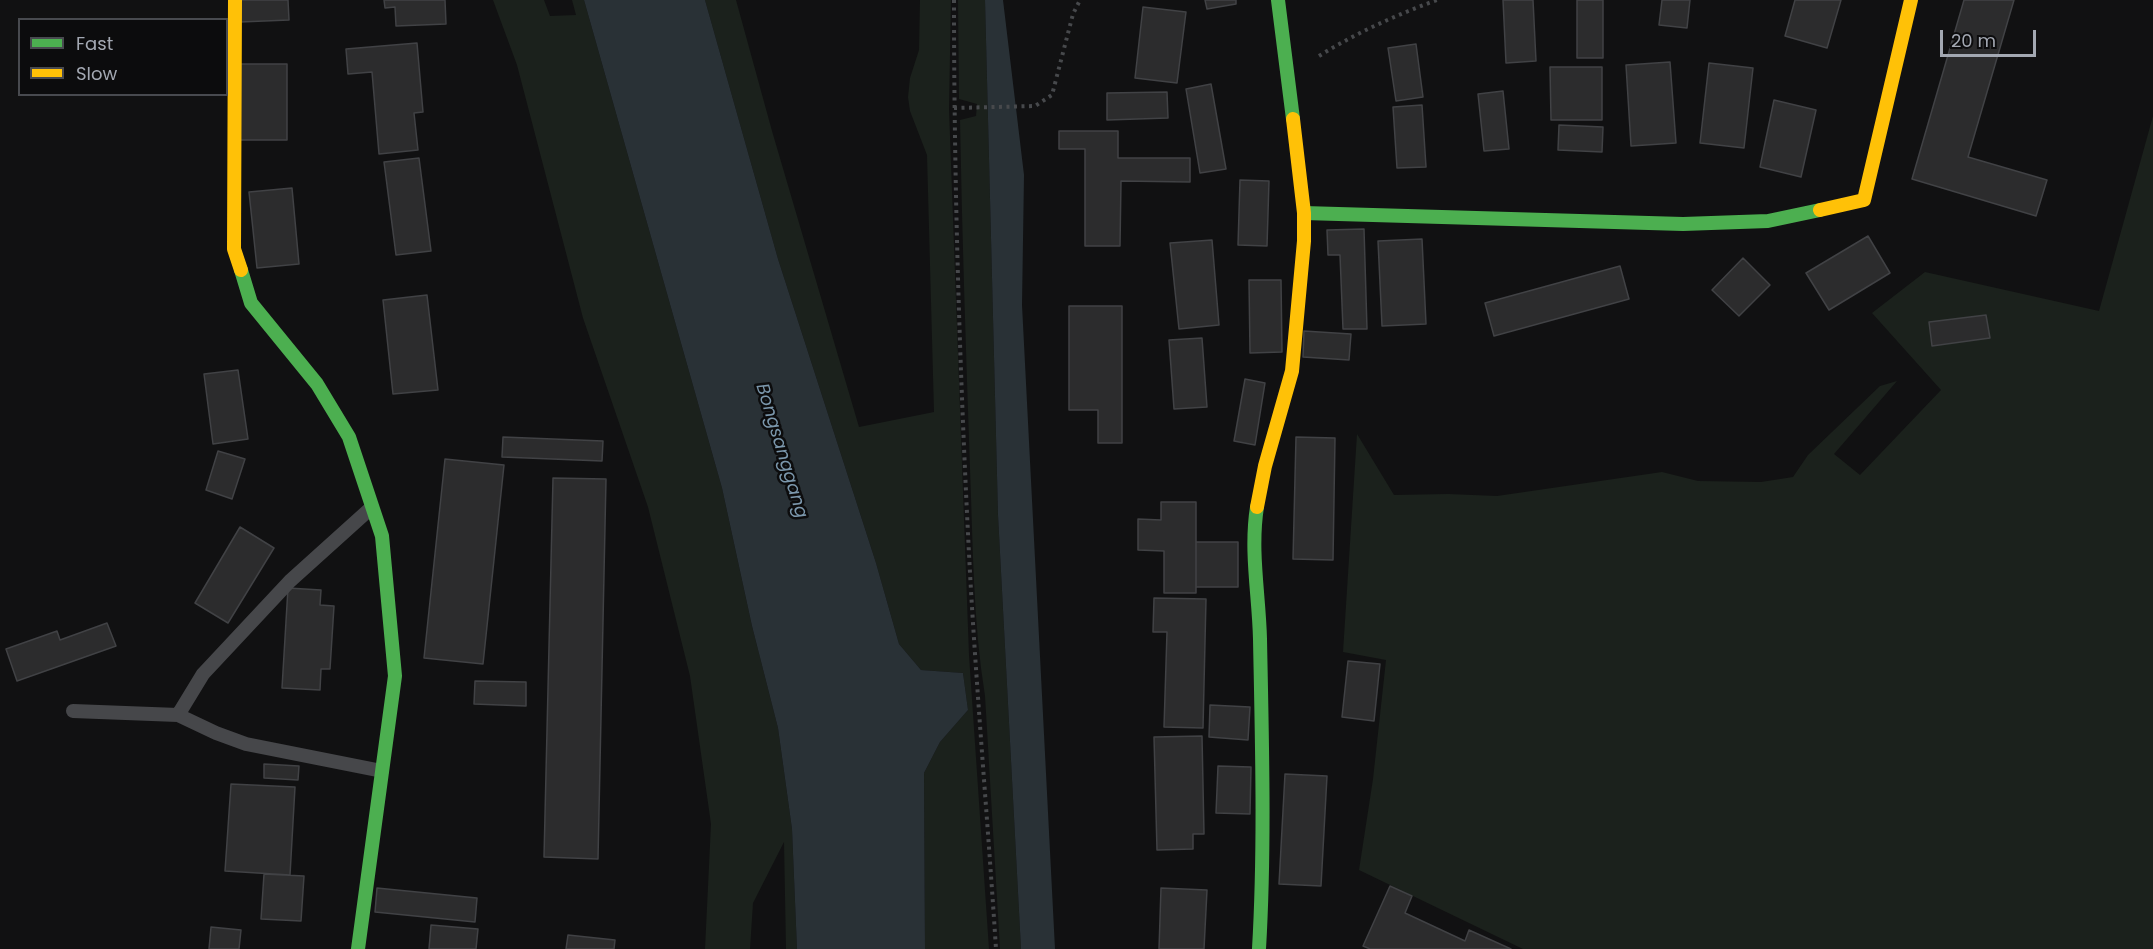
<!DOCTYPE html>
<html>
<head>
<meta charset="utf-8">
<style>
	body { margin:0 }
	#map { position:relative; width:2153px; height:949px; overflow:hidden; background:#111112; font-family:Poppins,sans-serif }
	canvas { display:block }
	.legend { position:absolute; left:18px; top:18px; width:210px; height:78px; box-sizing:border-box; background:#0c0c0d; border:2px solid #484a4f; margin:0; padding:8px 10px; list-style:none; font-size:18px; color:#a3a8b2 }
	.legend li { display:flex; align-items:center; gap:12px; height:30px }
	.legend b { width:30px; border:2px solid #484a4f }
	.scale { position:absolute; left:1940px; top:30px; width:96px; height:27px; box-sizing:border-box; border:3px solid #a3a8b2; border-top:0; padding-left:8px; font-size:18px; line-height:21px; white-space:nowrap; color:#a3a8b2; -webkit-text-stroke:4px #0c0c0d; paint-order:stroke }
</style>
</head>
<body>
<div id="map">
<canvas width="2153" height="949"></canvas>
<ul class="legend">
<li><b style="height:8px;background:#4caf50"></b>Fast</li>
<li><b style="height:8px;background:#ffc107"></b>Slow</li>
</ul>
<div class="scale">20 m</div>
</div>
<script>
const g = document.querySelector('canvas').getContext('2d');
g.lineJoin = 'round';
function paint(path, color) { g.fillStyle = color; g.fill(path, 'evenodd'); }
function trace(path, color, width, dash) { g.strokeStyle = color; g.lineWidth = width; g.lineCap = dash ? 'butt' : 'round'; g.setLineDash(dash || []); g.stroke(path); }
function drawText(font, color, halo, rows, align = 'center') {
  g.font = font + ' Poppins,sans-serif'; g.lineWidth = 5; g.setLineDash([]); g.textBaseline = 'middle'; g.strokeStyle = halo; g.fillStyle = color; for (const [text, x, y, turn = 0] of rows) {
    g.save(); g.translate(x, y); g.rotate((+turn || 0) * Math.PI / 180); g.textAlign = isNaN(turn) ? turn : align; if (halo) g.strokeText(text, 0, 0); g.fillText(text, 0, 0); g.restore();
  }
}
paint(new Path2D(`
	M493 0H544L550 16 576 15 572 0H584L722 488 752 626 778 728 792 829 797 949H786L784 842 753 903 750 949H705L711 824 690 676 648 507 583 318 517 65Z
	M705 0H736L772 131 859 427 934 412 927 155 910 111 908 97 910 78 919 50 920 0H951L949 109 969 655 989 949H925L924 773 940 742 968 710 963 673 921 670 899 644 876 563 778 259Z
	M958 0H985L998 515 1021 949H1000L985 696C973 622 973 545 970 469 966 353 962 236 960 120L976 116 977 104 959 99Z
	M2153 116V949H1523L1359 870 1373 779 1386 660 1343 652 1357 434 1394 495 1448 494 1497 496 1662 472 1698 481 1761 482 1793 477 1808 455 1880 386 1897 381 1834 454 1860 475 1941 390 1872 313 1925 272 2099 311Z`), '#1b211c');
paint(new Path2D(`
	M584 0H705L778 259 876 563 899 644 921 670 963 673 968 710 940 742 924 773 925 949H797L792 829 778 728 752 626 722 488Z
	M985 0H1003L1024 175 1022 305 1055 949H1021L998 515Z`), '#293136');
const building = new Path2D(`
	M240 0H288L289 20 240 22Z
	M384 0H445L446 24 396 26 395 7 385 8Z
	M1205 0H1236V4L1207 9Z
	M1503 0H1533L1536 61 1506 63Z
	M1577 0H1603V58H1577Z
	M1662 0H1690L1687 28 1659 25Z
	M1795 0H1841L1827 48 1785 36Z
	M1964 0H2014L1968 157 2047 180 2036 216 1912 179Z
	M1143 7 1186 12 1177 83 1135 78Z
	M417 43 423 112 414 113 418 150 379 154 372 72 348 74 346 49Z
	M1416 44 1423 97 1396 101 1388 48Z
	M1670 62 1676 143 1631 146 1626 65Z
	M1709 63 1753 68 1744 148 1700 143Z
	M239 64H287V140H239Z
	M1550 67H1602V120H1551Z
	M1211 84 1226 169 1200 173 1186 89Z
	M1503 91 1509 149 1484 151 1478 94Z
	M1167 92 1168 118 1107 120V93Z
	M1774 100 1816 110 1801 177 1760 167Z
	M1422 105 1426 167 1397 168 1393 107Z
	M1559 125 1603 127 1602 152 1558 150Z
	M1059 131H1118V158H1190V182L1121 181 1120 246H1085V149H1059Z
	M419 158 431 251 396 255 384 162Z
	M1240 180 1269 181 1267 246 1238 245Z
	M292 188 299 264 257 268 249 192Z
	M1364 229 1367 329H1343L1340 255H1328L1327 230Z
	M1868 236 1890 273 1829 310 1806 273Z
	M1422 239 1426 324 1382 326 1378 241Z
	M1212 240 1219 325 1179 329 1170 243Z
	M1743 258 1770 285 1739 316 1712 290Z
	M1620 266 1629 299 1494 336 1485 303Z
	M1249 280H1281L1282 352 1250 353Z
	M427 295 438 390 393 394 383 300Z
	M1069 306H1122V443H1098V410H1069Z
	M1986 315 1990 338 1932 346 1929 322Z
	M1304 331 1351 334 1349 360 1303 357Z
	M1202 338 1207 407 1174 409 1169 340Z
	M238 370 248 439 213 444 204 374Z
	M1245 379 1265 383 1255 445 1234 441Z
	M503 437 603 441 602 461 502 457Z
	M1296 437 1335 438 1333 560 1293 559Z
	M218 451 245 459 232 499 206 490Z
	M445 459 504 465 483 664 424 658Z
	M553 478 606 479 598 859 544 857Z
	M1161 502H1196V593H1164V551L1138 550V519L1161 520Z
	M240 527 274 548 228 623 195 603Z
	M1196 542H1238V587H1196Z
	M288 588 321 590 320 605 334 606 330 669H321L320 690 282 688Z
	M1154 598 1206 599 1203 728 1164 727 1167 632H1153Z
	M107 623 116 646 17 681 6 649 57 631 60 640Z
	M1348 661 1380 664 1374 721 1342 717Z
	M475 681 526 682V706L474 704Z
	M1210 705 1250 707 1248 740 1209 737Z
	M1202 736 1204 834H1193V849L1157 850 1154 737Z
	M264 764 299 766 298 780 264 778Z
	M1218 766 1251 767 1250 814 1216 813Z
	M1285 774 1327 776 1321 886 1279 884Z
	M231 784 295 787 290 875 225 871Z
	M264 874 304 876 301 921 261 919Z
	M1390 886 1412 896 1405 913 1465 941 1469 930 1511 949H1370L1363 946Z
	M377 888 477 898 475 922 375 912Z
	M1161 888 1207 890 1204 949H1159Z
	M431 925 478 929 476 949H429Z
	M211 927 241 930 239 949H209Z
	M568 935 615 940 614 949H566Z`);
paint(building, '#2c2c2d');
trace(building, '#414245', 1.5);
trace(new Path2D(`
	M954 0C954 191 960 382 970 573 977 698 988 824 996 949
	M1319 56C1356 33 1396 15 1437 0
	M954 108 1035 106 1052 95 1073 14 1080 0`), '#47494c', 4, [3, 4.5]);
trace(new Path2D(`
	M73 711 178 715 216 733 246 744 382 771
	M178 715 203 674 290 581 371 508`), '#46474a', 14);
trace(new Path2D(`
	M1278 0 1293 119
	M1304 213 1683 224 1768 221 1820 210
	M241 270 251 303 317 384 349 437 382 536 395 676 358 949
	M1257 507C1250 551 1259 595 1260 639 1262 742 1265 846 1259 949`), '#4caf50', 14);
trace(new Path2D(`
	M235 0 234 249 241 270
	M1820 210 1864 200 1911 0
	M1257 507 1265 466 1292 371 1304 241V213L1293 119`), '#ffc107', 14);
drawText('italic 18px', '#7b97ac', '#0c0c0d', [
	["Bongsanggang",781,451,73]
]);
</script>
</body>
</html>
